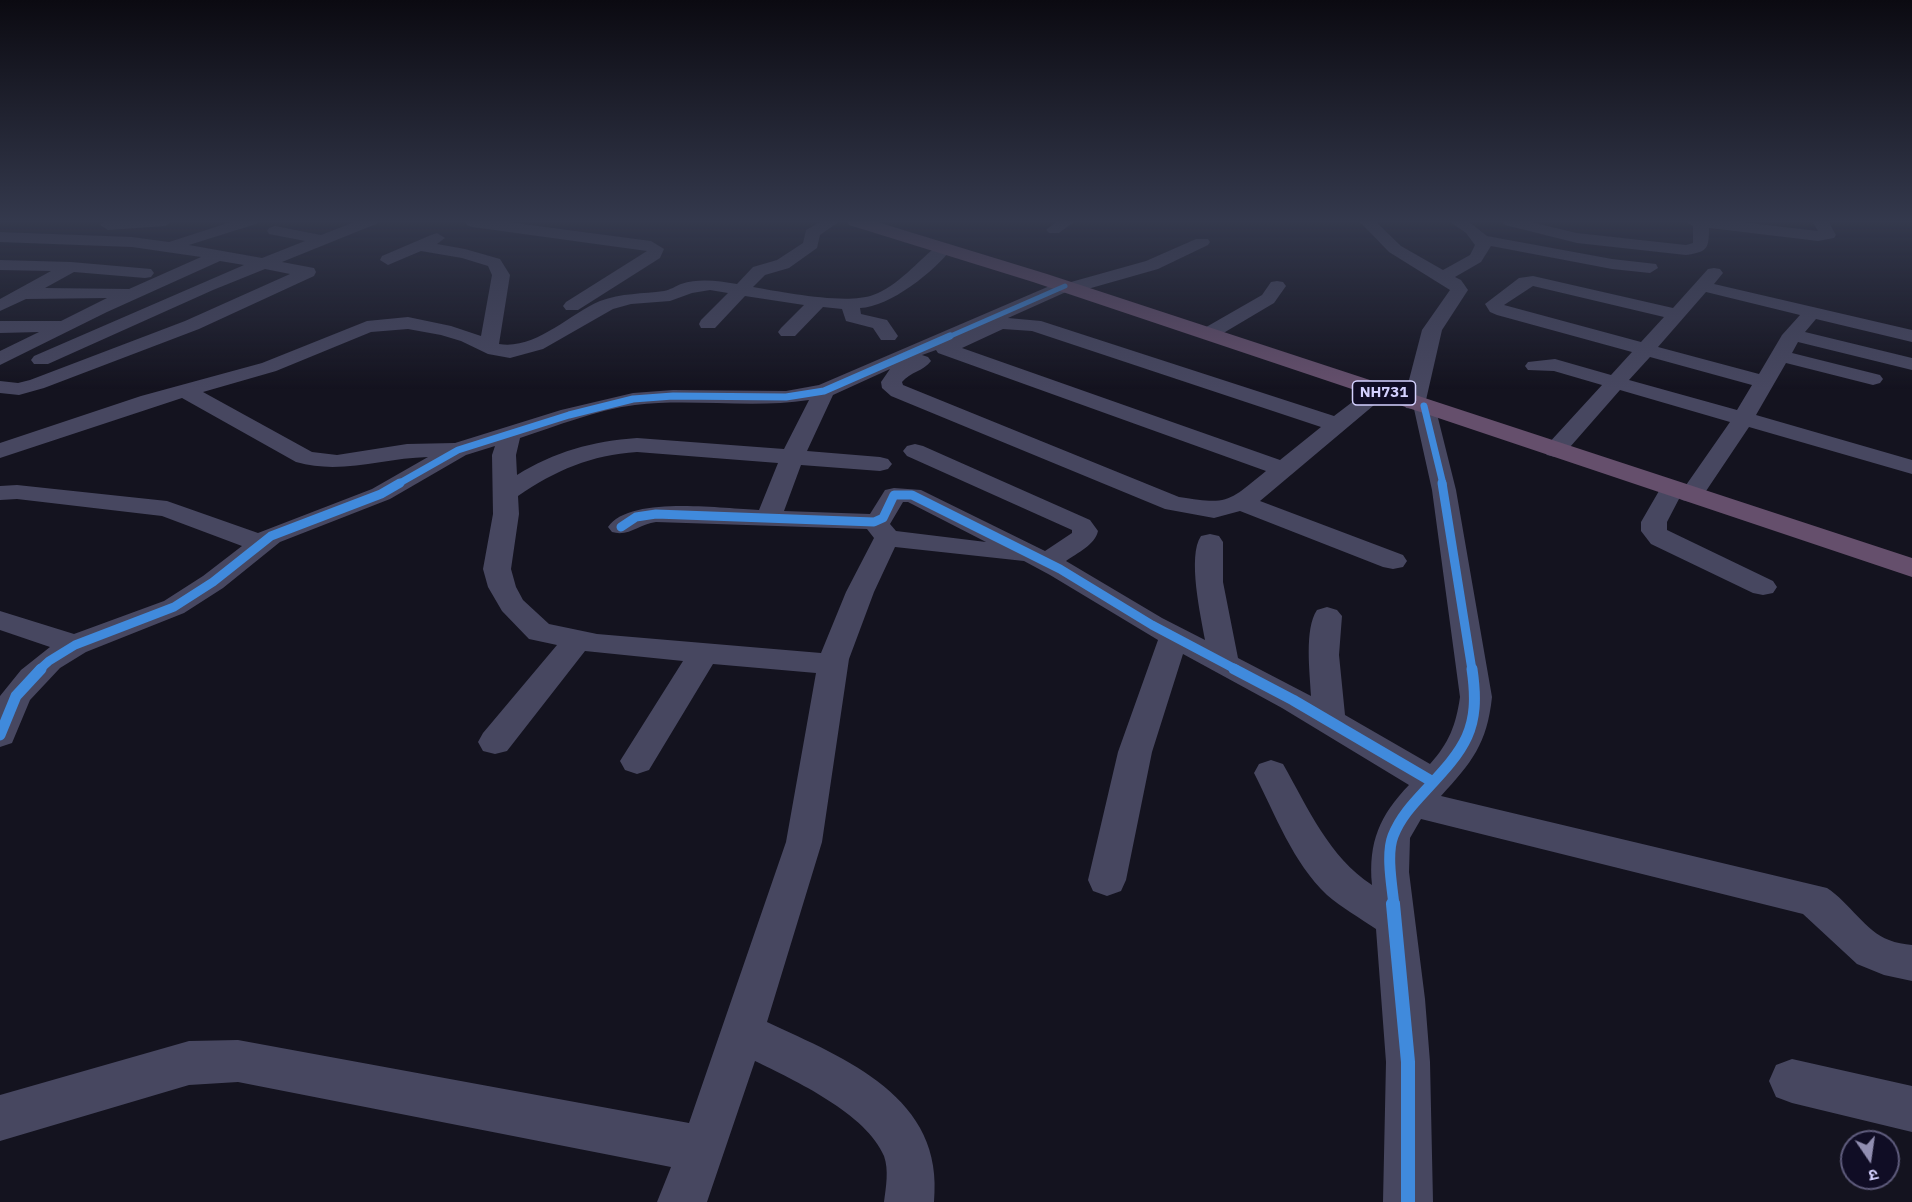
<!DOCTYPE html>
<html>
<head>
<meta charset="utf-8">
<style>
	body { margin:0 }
	#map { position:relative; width:1912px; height:1202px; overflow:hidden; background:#14131f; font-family:"IBM Plex Sans","Noto Sans Devanagari",sans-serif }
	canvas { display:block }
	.north { position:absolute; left:1840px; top:1130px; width:60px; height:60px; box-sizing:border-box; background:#100d25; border:2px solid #5e5b7c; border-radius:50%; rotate:167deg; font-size:16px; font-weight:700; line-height:24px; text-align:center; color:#d4d1ff }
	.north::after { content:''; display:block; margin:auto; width:21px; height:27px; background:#918eb1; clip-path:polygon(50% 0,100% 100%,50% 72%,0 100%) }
</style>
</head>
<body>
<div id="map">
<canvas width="1912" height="1202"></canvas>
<div class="north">उ</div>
</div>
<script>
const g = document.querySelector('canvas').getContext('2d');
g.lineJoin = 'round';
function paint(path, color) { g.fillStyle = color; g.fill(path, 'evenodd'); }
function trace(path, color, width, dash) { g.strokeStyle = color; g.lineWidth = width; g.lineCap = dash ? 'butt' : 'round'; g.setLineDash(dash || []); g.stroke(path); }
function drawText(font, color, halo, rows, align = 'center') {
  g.font = font + ' "IBM Plex Sans",sans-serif'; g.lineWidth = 4.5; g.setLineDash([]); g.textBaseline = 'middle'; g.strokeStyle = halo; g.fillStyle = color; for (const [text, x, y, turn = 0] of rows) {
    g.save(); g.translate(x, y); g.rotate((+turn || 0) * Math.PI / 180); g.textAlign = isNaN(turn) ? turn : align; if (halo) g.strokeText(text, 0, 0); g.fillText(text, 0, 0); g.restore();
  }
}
paint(new Path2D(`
	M105 221H172L165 226 108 230 100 225Z
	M234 221H258L256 224 189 245 262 258 305 241 269 234 267 231 269 228 275 226 321 235 357 221H378L376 224 282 262 314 268 316 272 314 276 199 329 44 388 19 395 0 393V381L18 383 30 380 185 321 290 274 265 269 213 290 48 364H34L31 360 34 356 244 265 220 261 107 312 0 365V351L39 332 0 333V321H61L107 298 26 299 0 311V299L51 271 0 270V260L71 262 151 269 154 273 151 277 145 278 74 272 45 288 129 289 201 257 132 247 0 242V232L132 237 169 242Z
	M465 221H500L651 241 664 249 660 258 578 310H566L563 306 566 302 647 251 472 227 467 225Z
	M822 221H840L820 235 817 248 789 268 765 275 753 287C782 292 846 305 873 295 898 286 918 261 938 245H950L952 248C935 271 890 307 860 308L861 314 887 320 898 336 895 340H881L873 328 846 321 842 309 823 307 795 336H781L778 332 781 328 804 305 745 296 715 328H701L699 324 701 320 728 293 710 290 692 293 670 301 631 304 613 309 543 349 510 358 488 354 461 341 441 335 408 329 371 332 276 371 203 392 312 452 337 455 407 444 455 443 561 410 633 393 673 390 786 391 819 385 1059 282H1071L1146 261 1196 239H1208L1210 242 1208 245 1158 269 1077 292H1066L1008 318 1041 321 1334 416 1372 387 1379 385 1386 387 1390 391 1386 395 1260 501 1403 555 1407 561 1403 567 1393 569 1383 567 1240 511 1214 518 1165 509 891 396 882 388 881 382 890 369 833 395 807 451 880 457 888 459 892 464 888 469 880 471 801 465 784 511 870 514 885 490 894 488 921 490 1045 551 1072 533V530L907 456 903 451 907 446 915 444 923 446 1090 520 1098 531C1095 545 1077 553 1066 561L1162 618 1205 640C1201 617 1187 556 1201 536L1210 534 1219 536 1223 542V582L1238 658 1311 696C1310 673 1304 629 1317 610L1327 607 1337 610 1342 616 1339 655 1345 715 1430 764C1449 743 1456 725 1460 697L1432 490 1414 409 1406 408 1403 403 1422 330 1450 290 1389 252 1359 221H1375L1401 246 1443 270 1470 255 1475 245 1466 233 1449 221H1468L1487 236 1612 259 1656 264 1658 268 1650 273 1612 269 1491 246 1481 262 1455 277 1461 280 1468 290 1442 330 1426 400 1432 401 1435 406 1456 490 1492 697C1487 744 1472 762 1441 796L1827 888C1849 902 1866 932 1889 940 1896 943 1904 944 1912 945V981L1884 975 1857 964 1803 914 1421 819 1410 838 1409 872 1425 999 1430 1062 1433 1202H1383L1386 1062 1376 929C1360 918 1342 908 1327 895 1293 863 1275 814 1254 773L1259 764 1271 760 1283 764C1308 808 1329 857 1372 885 1368 842 1380 815 1409 785L1282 708 1183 654 1152 752 1126 880 1121 891 1107 896 1093 891 1088 880 1118 752 1158 640 1050 575 1024 561 895 547 874 592 849 659 822 842 767 1022C846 1059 945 1097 934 1202H884C886 1187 889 1170 884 1156 867 1114 794 1080 755 1061L707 1202H657L671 1167 238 1082 189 1085 0 1141V1095L189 1041 238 1040 689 1123 786 842 816 673 713 664 649 770 637 774 625 770 620 761 683 661 585 651 507 751 495 754 483 751 478 742 483 733 557 645 529 639 502 611 488 587 483 569 493 514 492 455 495 446 466 455 390 499 280 542 223 588 184 613 86 652 60 668 30 700 12 743 0 747V696L21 670 50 647 0 630V611L74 634 164 601 203 576 242 546 162 516 17 499 0 500V486L17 485 167 501 258 533 372 489 428 457C383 458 341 475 296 462L182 398 0 458V443L141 396 262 363 367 321 408 317 451 326 481 336 492 275 488 266 462 258 421 251 388 265 380 260 382 256 431 235 437 233 445 238 437 244 465 249 500 259 510 275 499 344C535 350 568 315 600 301 621 293 643 294 664 291 670 290 676 286 681 284 700 278 718 281 737 284L753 267 777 260 803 243 806 230ZM1003 329 1032 331 1321 427 1280 460 962 348ZM936 350 938 353 1266 471C1228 502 1229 505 1179 497L903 385 902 382C910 372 924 371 931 361L928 357 922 355ZM809 400 784 449 637 438C593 441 554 452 517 475L516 455 520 438C557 426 596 410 635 405 692 398 751 409 809 400ZM637 452 778 463 759 510C722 509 630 495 608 527L612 532C629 537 639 524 656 522L867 529 874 538 846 592 821 653 597 634 549 624 523 600 516 587 511 569 519 514 518 496C556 470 591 455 637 452ZM903 502H908L986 542 896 531 890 524Z
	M1057 221H1075L1059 233H1049L1046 230Z
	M1526 221 1577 233 1686 245 1693 243V226L1685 221H1732L1818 231 1812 221H1828L1836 235 1834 238 1818 241 1709 228C1709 248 1708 252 1686 255L1577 243 1505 225 1502 222Z
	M1714 268 1720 269 1723 273 1714 284 1912 330V342L1816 319 1805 332 1912 358V370L1798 342 1792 353 1880 375 1883 379 1880 383 1873 385 1786 363 1756 415 1912 460V474L1749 427 1700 500 1691 502 1682 500 1680 497 1667 522V530L1773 581 1777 587 1773 593 1763 595 1753 593 1651 544 1641 531V522L1663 484 1672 482 1681 484 1684 488 1730 422 1620 390 1563 455 1555 457 1547 455 1543 450 1547 445 1602 385 1554 371 1528 370 1525 366 1528 362 1555 359 1611 375 1632 352 1497 315 1490 312 1485 304 1519 278 1533 276 1673 308 1708 269ZM1533 286 1664 317 1641 342 1504 305ZM1706 292 1800 315 1782 335 1759 374 1658 347ZM1650 357 1752 385 1737 410 1629 380Z
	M1277 281 1283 282 1286 286 1274 303 1215 338H1201L1198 334 1201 330 1262 295 1271 282Z
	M1792 1059 1912 1086V1132L1792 1103 1776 1097 1769 1081 1776 1065Z`), '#474760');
paint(new Path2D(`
	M846 221H874L1047 274 1912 558V577L1033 282 849 225Z`), '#654f6c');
trace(new Path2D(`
	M946 338 1065 286`), '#408adc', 5);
trace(new Path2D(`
	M1424 406 1443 484
	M398 484 458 450 569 415 633 399 673 396 786 397 824 391 950 336`), '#408adc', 7);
trace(new Path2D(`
	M1442 483 1472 670
	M621 527 636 517 656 514 874 522 883 518 894 495H912L1060 569 1152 625 1237 670
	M39 670 49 661 75 645 174 607 213 582 271 536 381 494 400 483`), '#408adc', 9);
trace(new Path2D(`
	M1234 669 1293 700 1433 782
	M0 735 16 696 41 669
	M1394 905C1392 886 1386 854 1393 836 1400 818 1412 805 1425 791 1465 748 1481 730 1472 669`), '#408adc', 11);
trace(new Path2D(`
	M1393 904 1408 1062V1202`), '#408adc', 14);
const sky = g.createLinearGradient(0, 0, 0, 389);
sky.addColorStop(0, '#0b0a11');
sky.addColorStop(0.57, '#34394d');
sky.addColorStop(1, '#34394d00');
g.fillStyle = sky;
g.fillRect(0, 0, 1912, 389);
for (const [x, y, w] of [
	[1384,393,63]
]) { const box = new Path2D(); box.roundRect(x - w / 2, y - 12, w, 24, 4.5); g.fillStyle = '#100d25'; g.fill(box); trace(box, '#d4d1ff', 1.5); }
drawText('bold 15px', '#d4d1ff', null, [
	["NH731",1384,393]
]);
</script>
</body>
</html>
